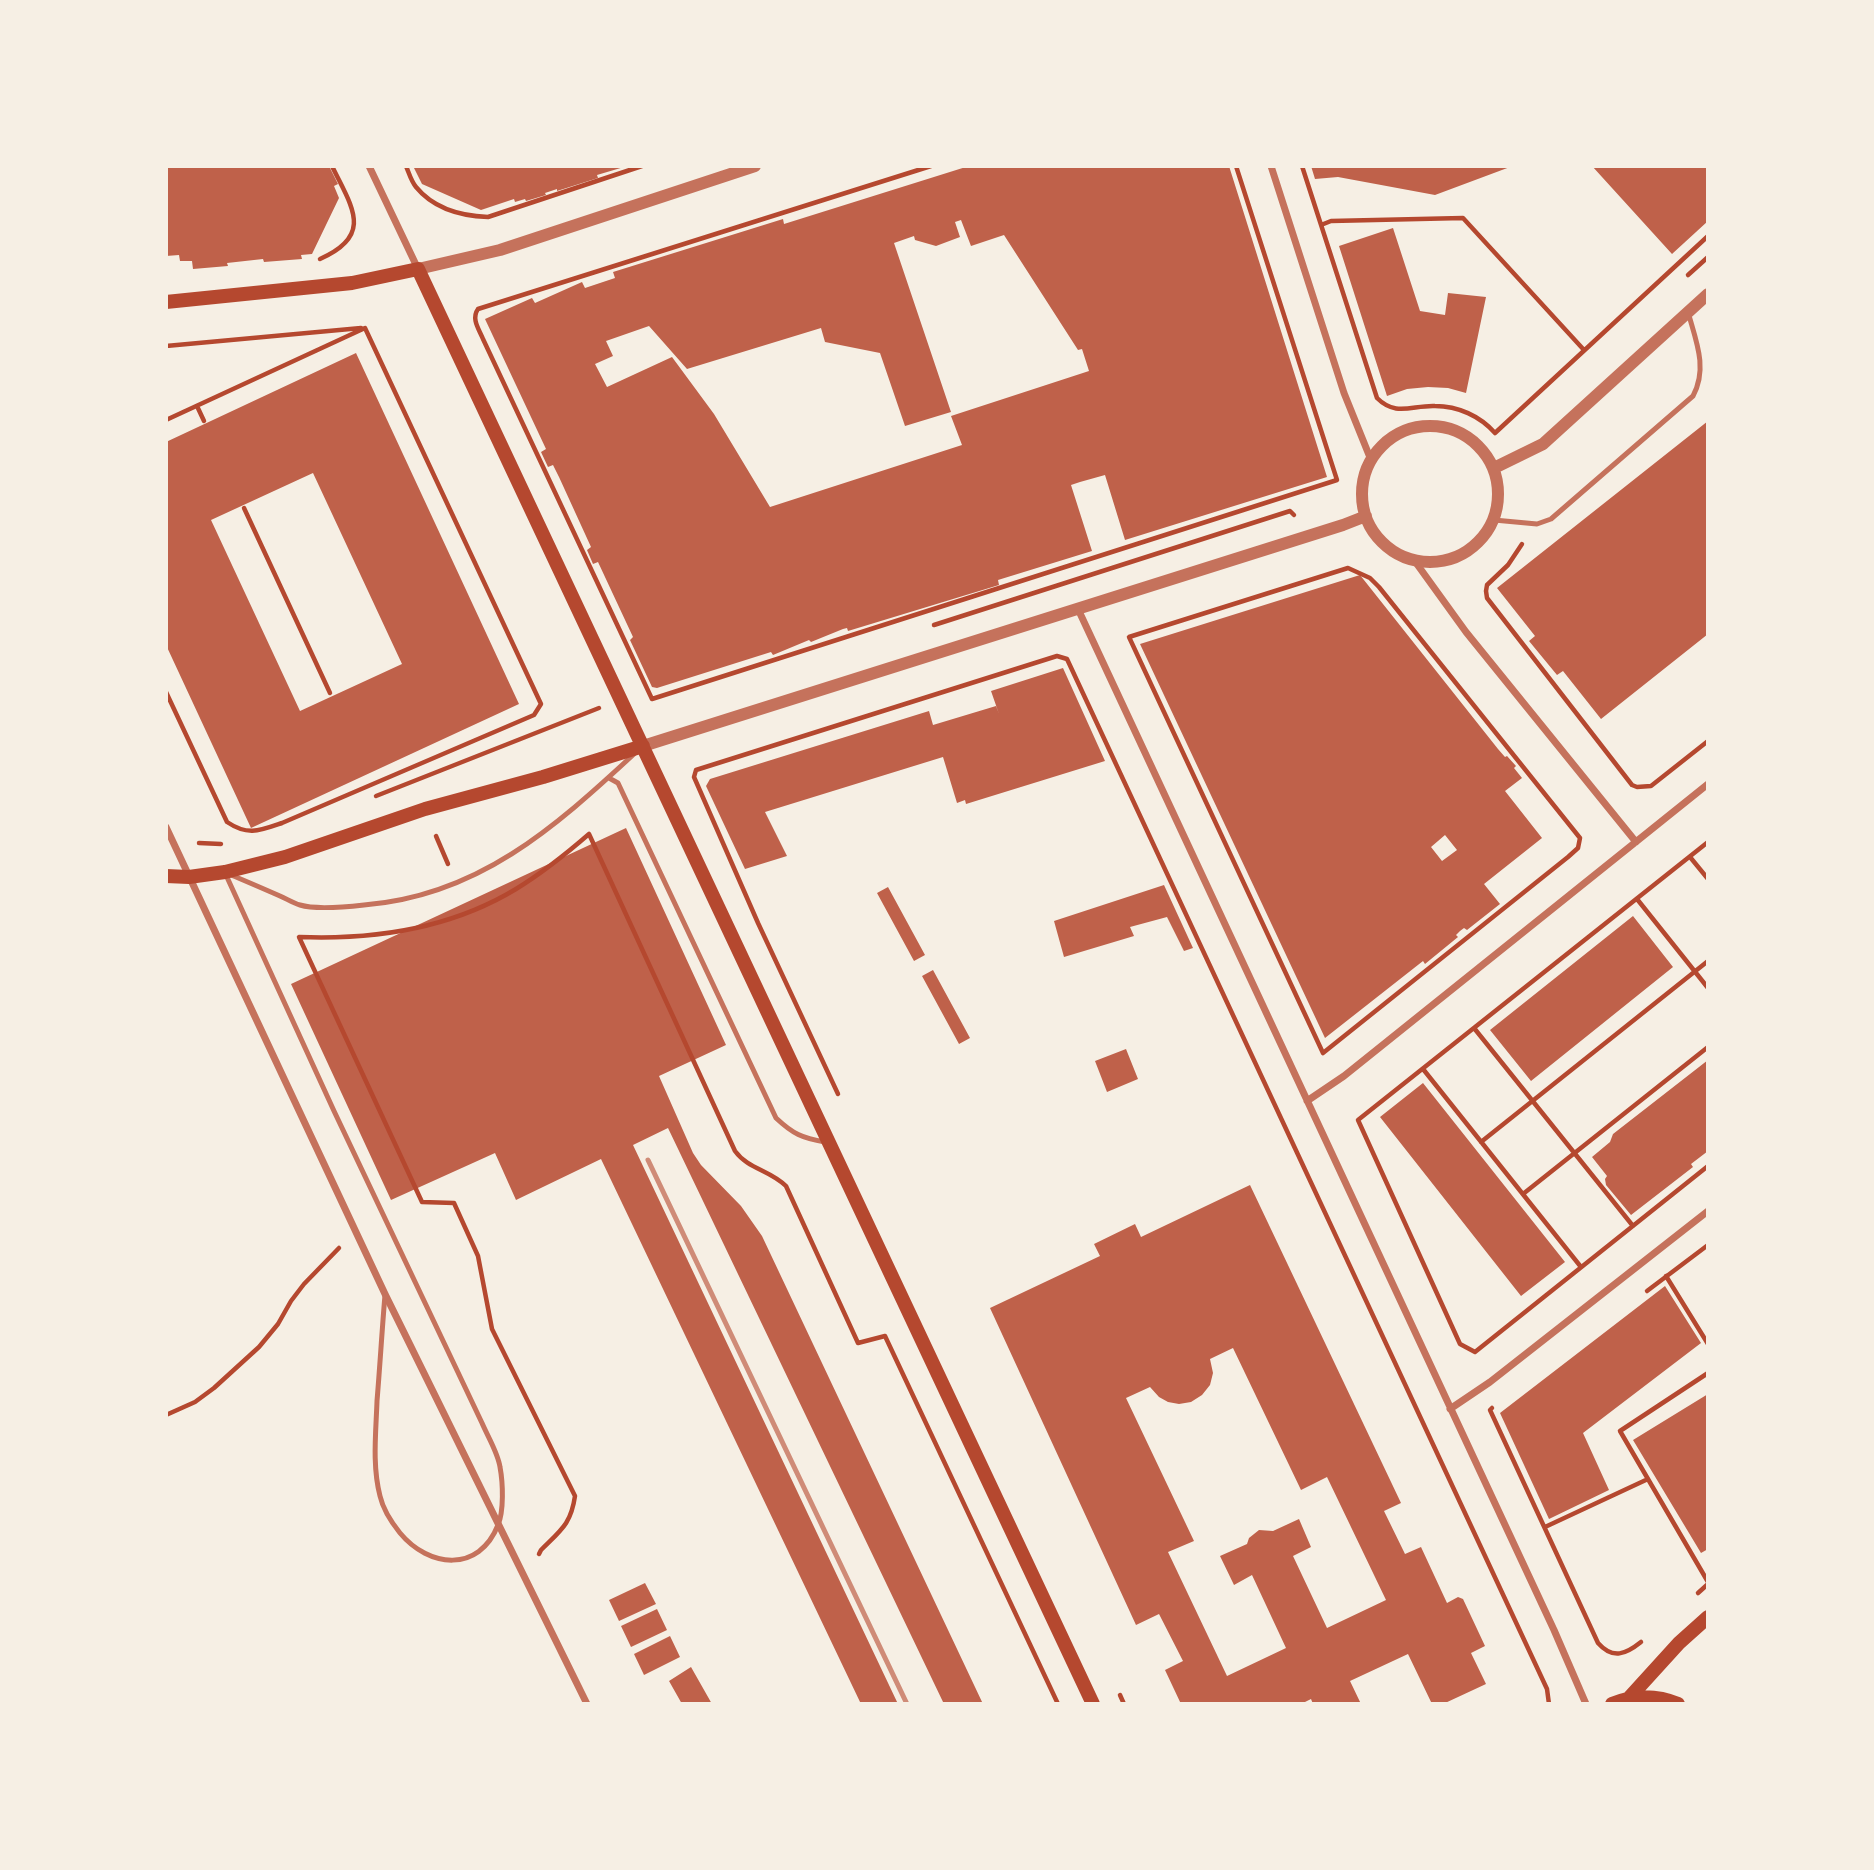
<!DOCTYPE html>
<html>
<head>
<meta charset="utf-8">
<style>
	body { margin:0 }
	#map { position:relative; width:1874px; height:1870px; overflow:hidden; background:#f6efe4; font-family:"Work Sans",sans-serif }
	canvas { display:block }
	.frame { position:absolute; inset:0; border:168px solid #f6efe4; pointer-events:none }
</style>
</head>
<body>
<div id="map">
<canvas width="1874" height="1870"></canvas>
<div class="frame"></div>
</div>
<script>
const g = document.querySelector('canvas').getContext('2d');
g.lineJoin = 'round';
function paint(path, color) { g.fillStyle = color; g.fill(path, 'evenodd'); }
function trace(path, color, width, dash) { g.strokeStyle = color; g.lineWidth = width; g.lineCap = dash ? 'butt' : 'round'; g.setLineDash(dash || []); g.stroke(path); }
paint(new Path2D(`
	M166 166H329L338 184 334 186 339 198 312 254 301 255 302 259 264 262 263 259 227 263 228 266 193 269 192 261H180L179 255 166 256Z
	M413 166H624V167L597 175 598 178 557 191V189L545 193 546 195 526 201 525 199 515 202 514 199 481 210 422 184Z
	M969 166H1229L1327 477 1125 540 1105 475 1080 482 1071 485 1092 551 998 580 999 585 848 631 847 628 843 629 811 642 809 640 773 655 771 652 657 688 652 687 630 640 633 637 598 562 593 564 587 550 591 547 559 477 553 465 548 467 541 452 546 449 485 319 532 298 535 303 582 282 585 288 615 278 613 272 783 219 784 224ZM961 220 971 246 1004 235 1078 350 1082 349 1089 371 951 416 962 445 770 507 714 414 672 357 607 387 595 364 613 356 606 341 649 326 687 369 821 328 825 342 880 353 905 426 951 412 894 243 914 236 915 240 936 246 960 237 955 222Z
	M1311 166H1510V167L1435 195 1338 177 1315 179Z
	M1592 166H1708V221L1672 254Z
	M1393 228 1420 311 1445 315 1448 293 1486 297 1466 393 1448 388 1428 387 1407 389 1387 396 1339 246Z
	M356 353 519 704 251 828 166 645V442ZM313 473 402 664 300 711 211 520Z
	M1708 421V634L1601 719 1563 671 1557 675 1529 641 1535 636 1497 588Z
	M1360 575 1498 749 1505 757 1507 756 1516 766 1514 768 1522 778 1505 791 1542 838 1484 884 1500 904 1467 930 1464 928 1460 931 1456 935 1458 937 1425 964 1423 961 1325 1038 1140 644ZM1445 835 1457 850 1442 861 1431 847Z
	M1063 668 1105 761 966 804 965 800 957 803 943 757 765 812 787 856 745 869 706 786 710 779 929 711 933 725 996 706 999 714 991 691Z
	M626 828 726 1045 659 1076 693 1153 701 1165 741 1206 762 1236 983 1704H944L668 1128 633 1145 898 1704H861L601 1159 516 1200 495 1153 391 1200 291 984Z
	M1164 885 1193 948 1184 951 1167 917 1130 927 1134 936 1064 957 1054 921Z
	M888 887 925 955 914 961 877 893Z
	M1633 916 1673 967 1531 1081 1490 1030Z
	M933 970 970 1038 959 1044 922 976Z
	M1126 1049 1138 1079 1107 1092 1095 1061Z
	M1708 1060V1151L1691 1164 1693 1167 1631 1215 1606 1185 1605 1179 1607 1176 1592 1157 1610 1142 1613 1134Z
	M1423 1083 1565 1262 1521 1296 1380 1117Z
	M1250 1185 1401 1503 1384 1511 1405 1554 1421 1547 1447 1603 1458 1597 1463 1599 1485 1646 1471 1653 1486 1684 1443 1704H1432L1408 1654 1350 1681 1361 1704H1313L1311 1699 1301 1704H1181L1165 1670 1183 1661 1159 1614 1136 1625 990 1308 1100 1256 1094 1244 1135 1224 1141 1237ZM1233 1348 1301 1490 1327 1477 1386 1600 1327 1628 1293 1556 1311 1547 1299 1519 1273 1531 1259 1530 1249 1538 1247 1544 1220 1556 1234 1585 1252 1575 1286 1648 1227 1676 1168 1552 1194 1541 1126 1398 1150 1387 1159 1397 1168 1402 1179 1404 1191 1402 1202 1395 1210 1385 1213 1373 1210 1359Z
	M1665 1286 1701 1343 1583 1433 1609 1490 1549 1519 1500 1413Z
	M1708 1394V1549L1701 1553 1633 1440Z
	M645 1583 656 1604 619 1621 609 1600Z
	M657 1609 667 1630 631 1647 621 1626Z
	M670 1636 680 1657 644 1675 634 1654Z
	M691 1667 712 1704H682L669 1681Z`), '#bf614a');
trace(new Path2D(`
	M406 166C409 173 411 181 416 187 434 209 461 216 488 217L642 166
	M931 166 478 309C471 319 479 329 483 339L652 699 1337 480 1236 166
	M1302 166 1377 398C1396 417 1412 405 1435 406 1458 406 1480 416 1495 433L1708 236
	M1321 225 1331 221 1463 218 1584 350
	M320 259C375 235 351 206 332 166
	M1688 275 1708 257
	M166 346 361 328
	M197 406 204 421
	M166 420 365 328 541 704 534 715 282 823C259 831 248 836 227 822L166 692
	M244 508 330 693
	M1522 544 1508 565 1487 585 1486 591 1487 598 1632 785 1637 787 1651 786 1708 741
	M1348 568 1370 578 1379 587 1580 838 1578 848 1568 857 1323 1053 1129 637Z
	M934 625 1290 511 1294 515
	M376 796 599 708
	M436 836 448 864
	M1708 842 1358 1120 1460 1344 1475 1352 1708 1166
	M199 843 221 844
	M1690 857 1708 879
	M1637 899 1708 988
	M1474 1028 1633 1226
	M1423 1069 1581 1267
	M838 1094 758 923 694 777 696 770 1057 656 1067 659 1547 1689 1549 1704
	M1481 1142 1708 961
	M1523 1194 1708 1047
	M1666 1276 1708 1344
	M1647 1291 1708 1245
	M1708 1373 1620 1431 1708 1582
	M1492 1408 1490 1410 1598 1643C1613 1660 1626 1654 1641 1642
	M166 1415 195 1402 214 1388 259 1347 278 1324 291 1301 304 1284 339 1248
	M1545 1527 1648 1479
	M539 1554 541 1550C561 1530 571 1524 575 1496L492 1329 478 1256 454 1203 422 1202 299 937C375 940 450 929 516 889 542 873 566 854 589 834L735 1151C748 1169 770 1170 786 1186L858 1343 885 1336 1058 1704
	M1698 1593 1708 1584
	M1120 1695 1124 1704`), '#b5482f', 4.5);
trace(new Path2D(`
	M1494 520 1537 524 1551 519 1693 396C1708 368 1696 341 1688 312
	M609 778 618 783 776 1118C793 1134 802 1138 825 1142
	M226 875 334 1111 482 1423C488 1437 498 1453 500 1467 503 1483 504 1511 498 1525 479 1573 429 1568 400 1533 392 1523 383 1509 380 1496 372 1465 376 1432 377 1401 380 1365 382 1330 385 1295
	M231 875C248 882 264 889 280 896 287 899 293 903 300 905 316 910 346 907 364 905 478 896 554 828 634 754`), '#c5725c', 5);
trace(new Path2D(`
	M369 166 418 269
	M1271 166 1344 393 1371 460
	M1414 560 1466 632 1636 842
	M1078 609 1554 1630 1586 1704
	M166 827 385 1294 587 1704
	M1307 1101 1344 1076 1708 784
	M1450 1409 1490 1382 1708 1211`), '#c5725c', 7);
trace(new Path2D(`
	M418 269 500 250 755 166
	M1362 494a68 68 0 1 1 136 0a68 68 0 1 1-136 0Z
	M1494 468 1543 444 1708 294
	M643 746 1343 525 1366 516`), '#c5725c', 12);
trace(new Path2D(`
	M166 302 352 283 418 269 1093 1704
	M166 876 189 877 225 872 285 857 425 809 543 777 643 746
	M1629 1698 1679 1643 1708 1617
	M1612 1704C1633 1695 1657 1695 1678 1704`), '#b5482f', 14);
trace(new Path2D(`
	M648 1160 907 1704`), '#cf8b77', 5);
</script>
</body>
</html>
